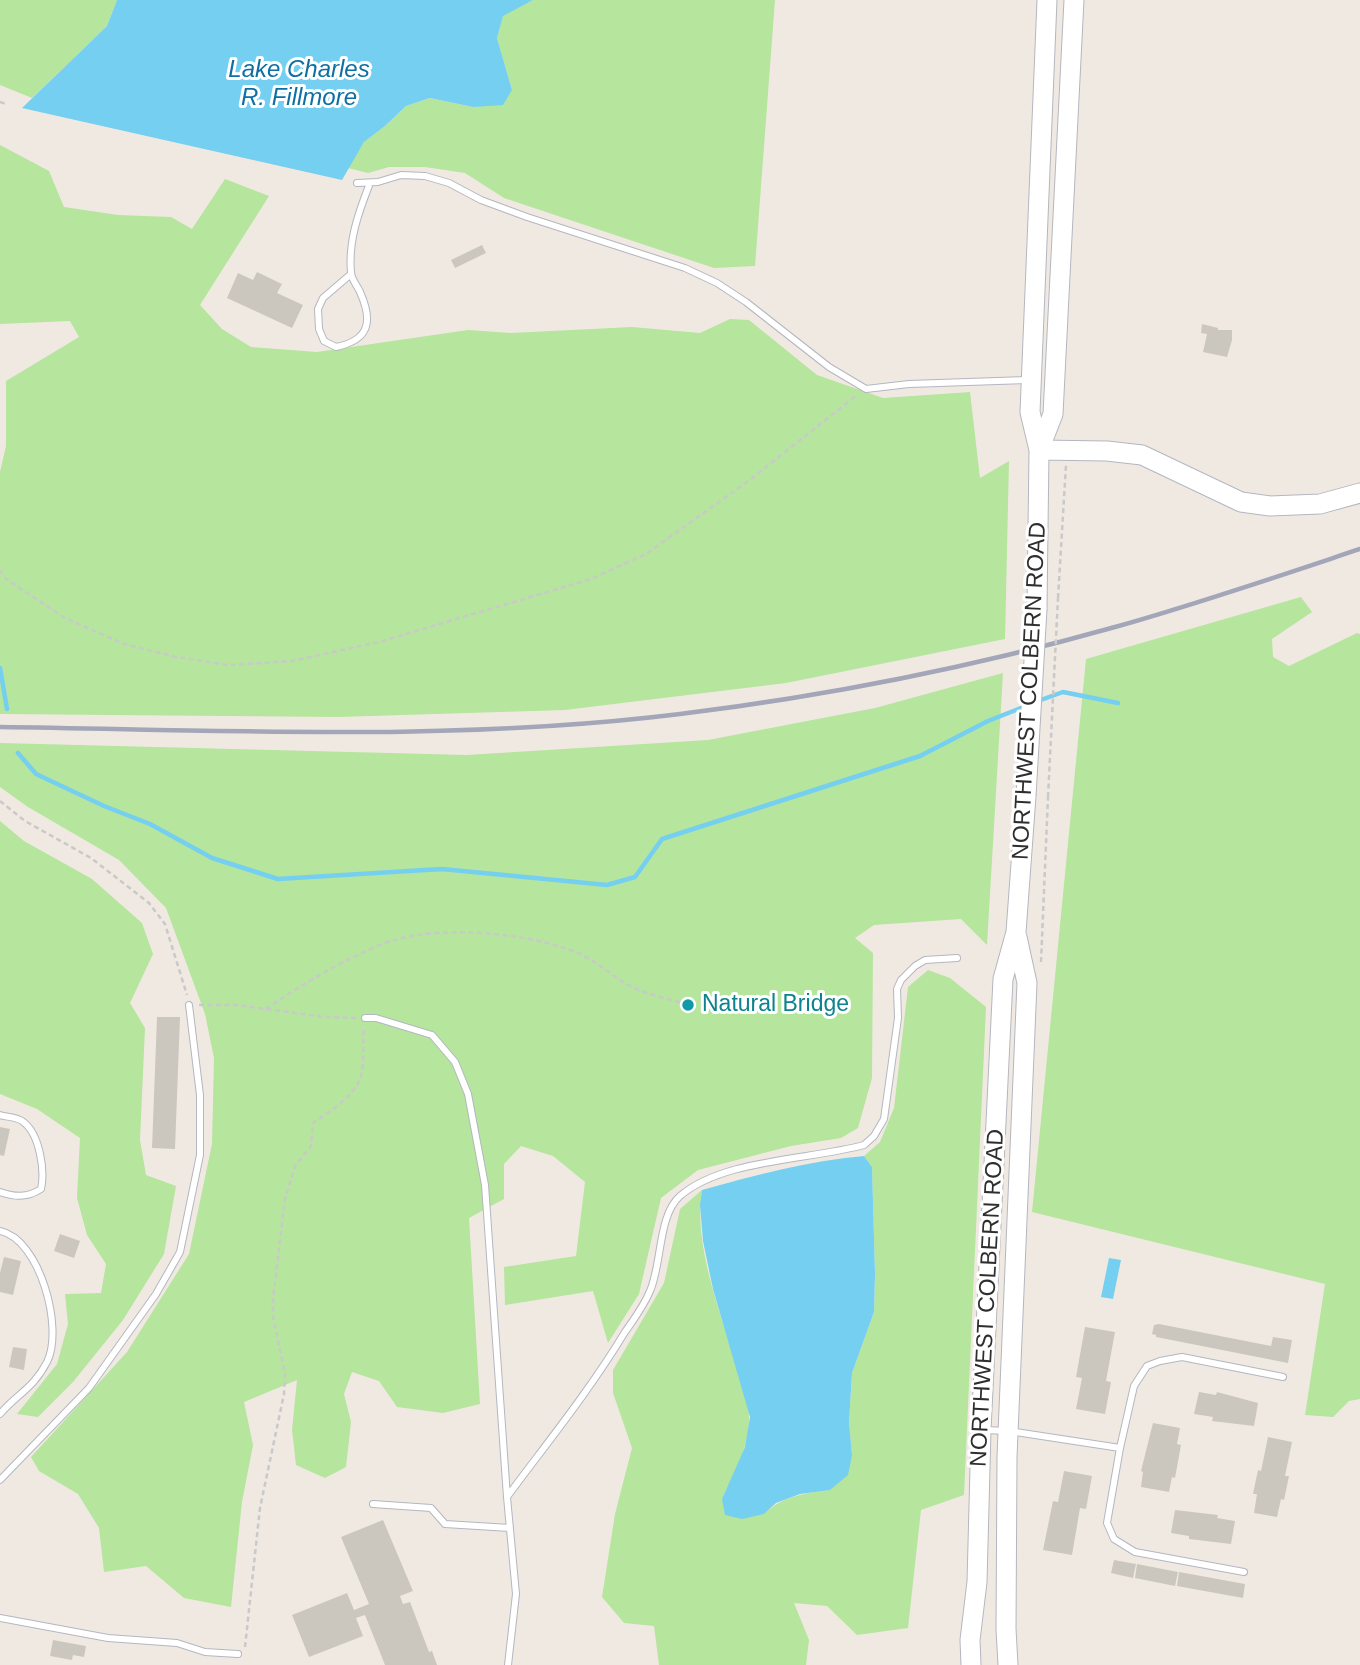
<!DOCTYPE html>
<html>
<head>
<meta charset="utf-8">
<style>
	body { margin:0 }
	canvas { display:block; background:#efe9e1 }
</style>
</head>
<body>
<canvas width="1360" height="1665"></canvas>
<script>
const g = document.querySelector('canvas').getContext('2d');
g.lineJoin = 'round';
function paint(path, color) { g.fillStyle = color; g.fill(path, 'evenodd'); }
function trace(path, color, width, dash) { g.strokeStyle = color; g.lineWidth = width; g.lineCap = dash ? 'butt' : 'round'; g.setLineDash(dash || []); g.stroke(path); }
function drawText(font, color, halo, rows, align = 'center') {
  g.font = font + ' Helvetica,sans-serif'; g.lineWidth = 6; g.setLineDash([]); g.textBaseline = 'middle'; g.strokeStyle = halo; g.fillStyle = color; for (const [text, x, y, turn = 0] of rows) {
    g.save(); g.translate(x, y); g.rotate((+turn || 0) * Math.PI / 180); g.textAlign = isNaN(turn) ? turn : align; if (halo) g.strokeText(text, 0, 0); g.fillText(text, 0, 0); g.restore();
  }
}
paint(new Path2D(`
	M0 0H117L107 26 32 98 0 85Z
	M533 0H775L755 266 714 268 504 198 465 173 425 167H389L368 173 348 168 364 142 385 126 406 106 430 98 473 107 512 90 497 38 503 15Z
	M0 145 49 171 64 207 118 215 171 217 192 229 225 179 269 196 200 305 222 329 251 347 317 352 468 330 511 333 632 327 700 333 730 319 749 320 817 375 883 398 970 392 980 478 1009 461 1005 639 786 683 565 710 338 717 0 714V472L6 446V381L79 337 70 321 0 324Z
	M1301 597 1312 612 1272 639 1273 657 1289 666 1357 633 1360 634V1399L1349 1401 1333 1417 1305 1415 1325 1284 1032 1212 1086 659Z
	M1003 673 987 945 961 919 874 925 855 938 873 953 872 1078 858 1128 841 1138 791 1146 698 1170 661 1198 639 1294 608 1343 593 1291 505 1305 504 1267 576 1256 585 1182 553 1156 521 1146 504 1164V1199L469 1218 480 1404 443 1413 397 1407 379 1381 352 1372 344 1394 351 1422 346 1467 325 1478 296 1465 292 1430 297 1380 244 1402 253 1445 242 1502 231 1607 184 1598 146 1566 104 1572 99 1528 78 1494 39 1471 31 1457 127 1352 189 1254 212 1144 214 1058 205 1014 166 908 119 860 28 807 0 787V743L467 755 708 740 875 708Z
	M0 821 24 841 92 879 142 923 153 954 130 1003 145 1028 140 1140 146 1175 176 1186 164 1254 123 1320 73 1382 38 1417 17 1414 57 1364 68 1324 65 1294 101 1293 106 1264 87 1235 77 1198 80 1138 37 1109 0 1094Z
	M928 970 950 978 986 1007 964 1495 921 1510 908 1628 857 1635 827 1606 794 1603 809 1640 806 1665H659L654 1626 624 1623 602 1597 615 1514 632 1448 613 1393V1370L664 1283 680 1209 702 1190C693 1244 720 1310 735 1362 741 1379 750 1401 749 1419 749 1448 734 1473 722 1499L764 1514C783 1496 805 1493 830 1490L852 1455 849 1422 852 1373 874 1312 875 1274 872 1167 864 1156 880 1142 894 1108 908 987Z`), '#b6e59e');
paint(new Path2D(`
	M117 0H533L503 16 497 38 512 90 503 105 473 107 430 98 406 106 385 126 364 142 342 180 22 108 107 26Z
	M864 1156 872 1167 875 1274 874 1312 852 1373 849 1422 852 1455 848 1475 830 1490 800 1494 776 1503 764 1514 742 1519 725 1515 722 1499 745 1447 750 1417 713 1289 703 1241 700 1205 702 1190C756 1175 808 1161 864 1156Z
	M1109 1258 1121 1260 1113 1299 1101 1297Z`), '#75cff0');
trace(new Path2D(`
	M0 668 7 709
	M1038 701 1063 692 1118 703
	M18 753 36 774 104 806 150 824 212 858 278 879 442 869 607 885 635 877 662 839 920 756 988 721 1026 706`), '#75cff0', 4.5);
paint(new Path2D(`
	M482 245 486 253 455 268 451 260Z
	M257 272 282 284 277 293 303 305 292 328 227 298 238 273 253 280Z
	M1202 324 1218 328V330H1232V340L1227 357 1203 352 1207 334 1201 333Z
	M157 1017H180L175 1149 152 1148Z
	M0 1127 10 1129 4 1156 0 1155Z
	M60 1234 80 1241 74 1258 54 1251Z
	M4 1257 21 1261 13 1295 0 1292V1273Z
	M1159 1324 1271 1346 1273 1337 1292 1340 1288 1363 1156 1337V1335L1152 1334 1154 1325Z
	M1085 1327 1115 1332 1106 1381 1111 1382 1105 1414 1076 1409 1082 1378 1076 1377Z
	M13 1347 27 1349 24 1370 9 1367Z
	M1199 1392 1216 1395 1217 1392 1258 1403 1254 1426 1212 1421 1213 1417 1194 1414Z
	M1153 1423 1180 1428 1177 1444 1181 1445 1175 1478 1172 1477 1169 1492 1141 1487 1143 1472 1141 1471Z
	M1268 1437 1292 1442 1285 1476H1289L1284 1500 1281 1499 1277 1517 1254 1513 1257 1494H1253L1258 1470 1261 1471Z
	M1064 1471 1092 1476 1086 1509 1080 1508 1072 1555 1043 1550 1053 1501 1058 1502Z
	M1175 1510 1218 1515 1217 1518 1235 1521 1231 1544 1189 1539V1536L1171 1533Z
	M383 1520 413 1591 400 1596 403 1604 410 1602 429 1652 432 1651 437 1665H385L365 1615 356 1618 363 1636 309 1657 292 1615 347 1593 354 1610 369 1604 341 1537Z
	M1114 1560 1136 1564 1133 1578 1111 1573Z
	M1137 1564 1178 1572 1175 1586 1135 1578Z
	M1179 1572 1245 1584 1243 1598 1177 1586Z
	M53 1640 86 1646 84 1657 73 1655 72 1660 50 1656Z`), '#cbc7bf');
const lane = new Path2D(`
	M357 183 378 182 401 175 425 176 449 183 481 200 527 217 685 268 717 283 746 302 829 367 866 389 909 384 1027 380
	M351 274 323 298 318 309 319 329 324 341 336 347C370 340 373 321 360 292 357 285 351 279 351 272 348 241 359 211 370 183
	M365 1018H376L432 1035 455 1062 468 1094 485 1185 507 1497 516 1594 508 1665
	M0 1115C6 1117 17 1117 22 1121 40 1133 45 1171 41 1189 27 1198 15 1197 0 1192
	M0 1231C40 1239 64 1329 47 1362 33 1389 18 1393 0 1414
	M985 1430 1009 1431 1120 1448 1107 1523 1114 1539 1135 1552 1244 1572
	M1120 1448 1134 1386 1147 1366 1160 1361 1182 1357 1283 1377
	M0 1480 89 1388 156 1294 180 1252 200 1155V1095L189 1005
	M507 1497C547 1443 590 1390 625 1332 634 1319 644 1306 650 1291 662 1264 658 1215 680 1196 723 1159 809 1160 864 1145L874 1136 884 1119 898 1018 897 989 901 980 915 966 925 960 957 958
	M373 1504 431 1508 445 1524 510 1528
	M0 1618 108 1638 177 1643 205 1652 238 1654`);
const secondary = new Path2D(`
	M1039 450 1053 414 1074 0
	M1039 450 1107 451 1142 455 1241 502 1270 506 1320 504 1360 493
	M1037 609 1039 450 1030 412 1047 0
	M971 1665 970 1640 977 1582 981 1430 1003 979 1016 932 1026 796
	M1008 1665 1006 1629 1007 1457 1027 983 1017 937`);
trace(lane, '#b4b7c1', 8);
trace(secondary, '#b4b7c1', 21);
trace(new Path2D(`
	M0 102 6 104
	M0 570 6 579 65 618 124 644 177 657 228 665 292 661 379 642 591 579 646 554 751 479 857 395
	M1058 598 1066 465
	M0 801 25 821 91 858 149 903 165 924 187 995
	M1041 962 1048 797
	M199 1005H237L325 1017 356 1018
	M266 1009C299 986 360 949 398 939 447 926 526 933 573 951 595 959 611 976 632 987 649 995 670 999 688 1005
	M245 1647 260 1508 284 1394 285 1373 273 1318V1299L285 1199 295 1166 311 1146 313 1123C332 1109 358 1096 362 1071 365 1057 362 1041 364 1027`), '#c9c9c9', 2.5, [5, 3.5]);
trace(lane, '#fff', 6);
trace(secondary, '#fff', 19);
trace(new Path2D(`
	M0 727C226 730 454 742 680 714 827 696 973 667 1115 627 1197 604 1279 576 1360 549`), '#a3a6b8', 4.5);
const secondaryBridge = new Path2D(`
	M1026 796 1037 609`);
trace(secondaryBridge, '#b4b7c1', 21, []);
trace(new Path2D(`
	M1048 797 1058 598`), '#c9c9c9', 2.5, [5, 3.5]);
trace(secondaryBridge, '#fff', 19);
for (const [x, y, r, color] of [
	[688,1005,7,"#0f9aa8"]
]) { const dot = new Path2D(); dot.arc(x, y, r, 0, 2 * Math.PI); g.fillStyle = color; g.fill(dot); trace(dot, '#fff', 2.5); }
drawText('23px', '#2e2e2e', '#fff', [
	["NORTHWEST COLBERN ROAD",1030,691,-87],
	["NORTHWEST COLBERN ROAD",988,1298,-87]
]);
drawText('23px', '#0d838f', '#fff', [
	["Natural Bridge",702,1005]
], 'left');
drawText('italic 24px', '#0d6fa3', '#fff', [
	["Lake Charles",299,70],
	["R. Fillmore",299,98]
]);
</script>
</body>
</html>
